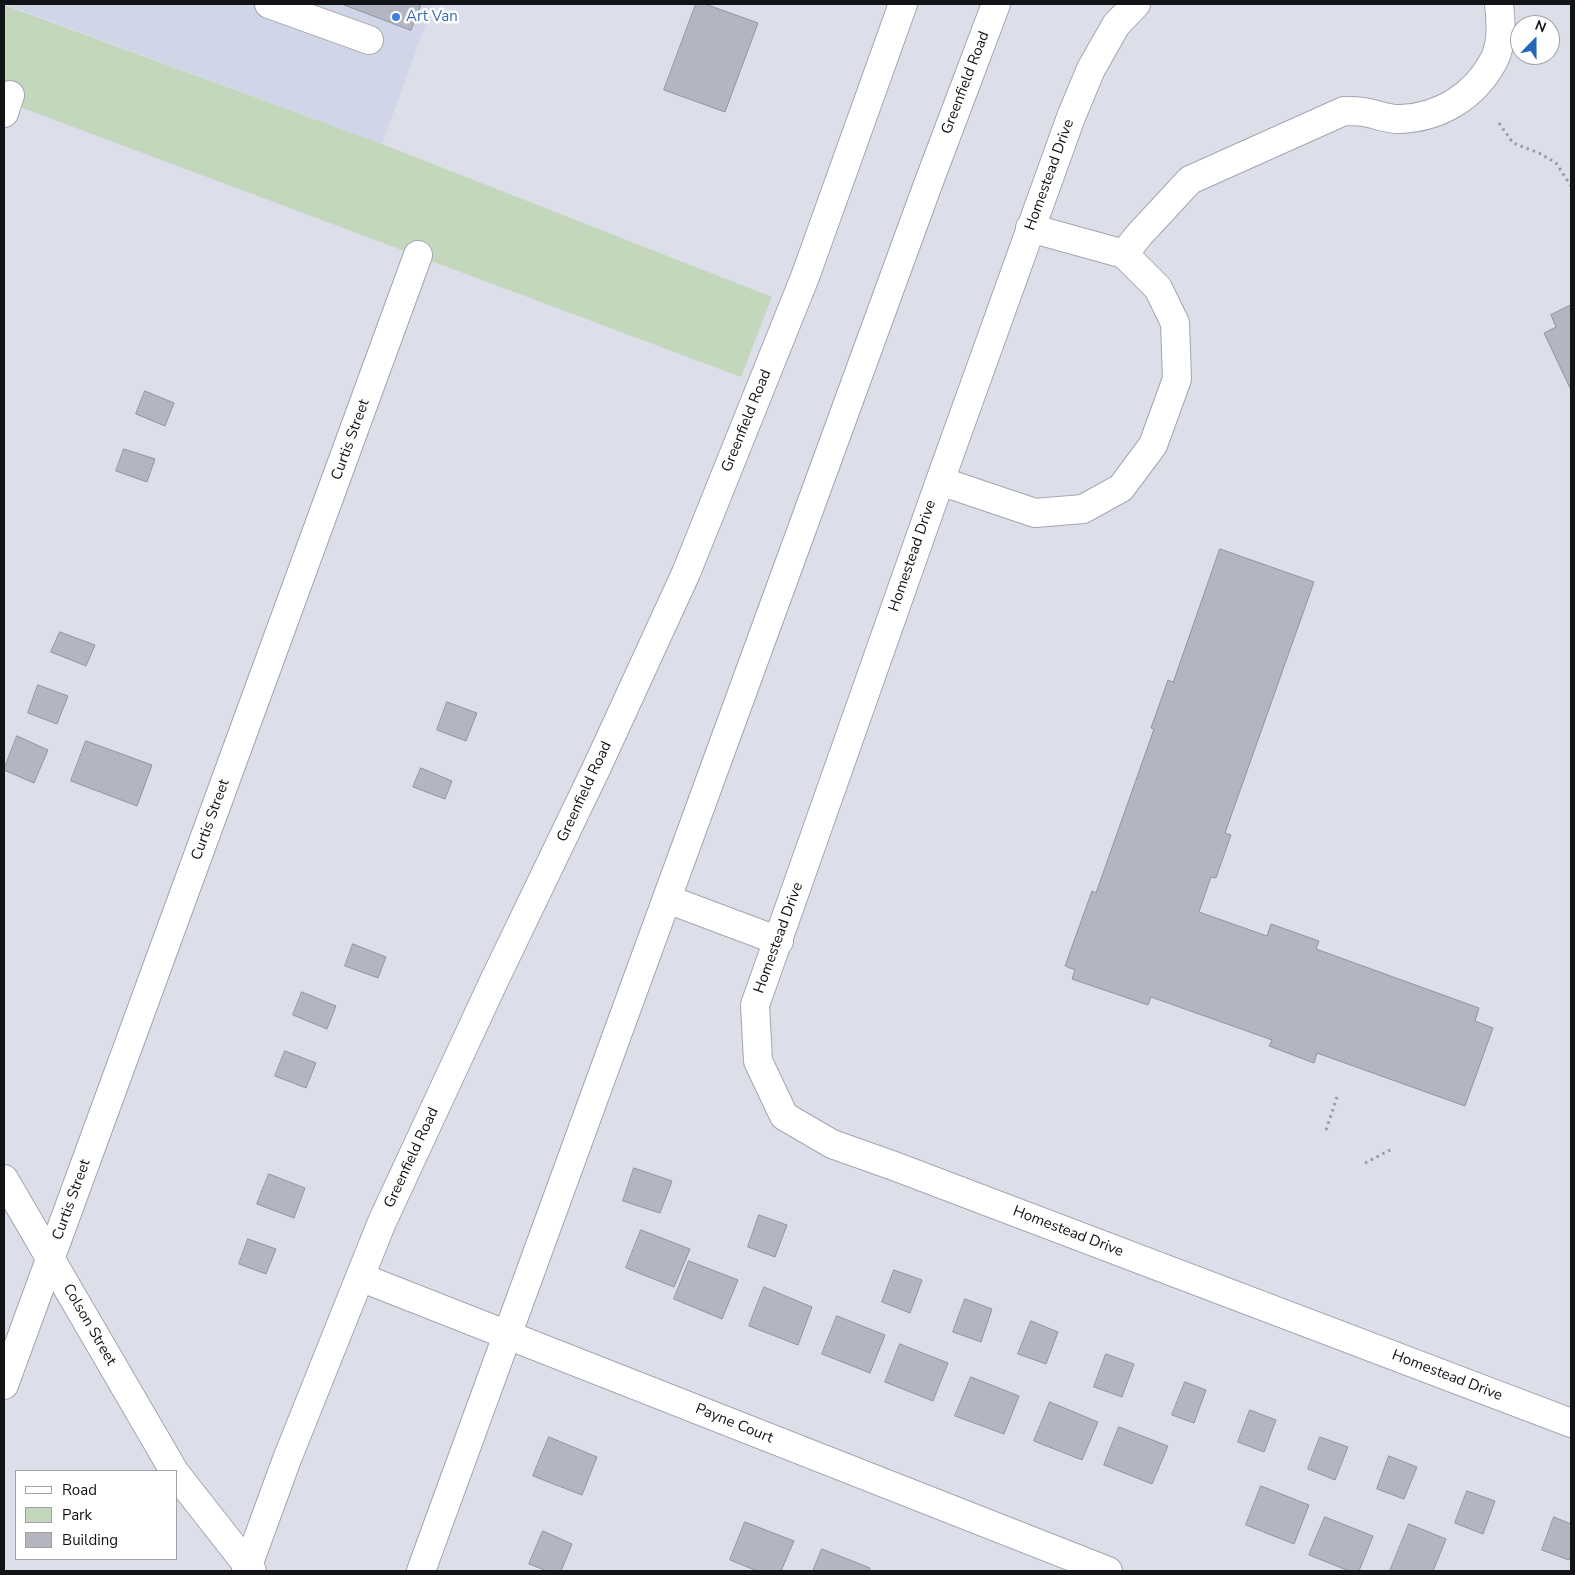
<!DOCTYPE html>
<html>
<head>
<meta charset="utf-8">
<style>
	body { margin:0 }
	#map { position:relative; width:1575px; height:1575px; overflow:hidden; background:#dcdfea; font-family:"Nunito Sans",sans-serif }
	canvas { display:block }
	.frame { position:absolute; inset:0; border:5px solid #121316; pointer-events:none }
	.legend { position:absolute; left:15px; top:1470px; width:162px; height:90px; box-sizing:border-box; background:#fff; border:1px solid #a0a1a2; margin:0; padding:6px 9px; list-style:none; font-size:15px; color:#121316 }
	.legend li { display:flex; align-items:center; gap:10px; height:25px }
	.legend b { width:25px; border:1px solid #a0a1a2 }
	.north { position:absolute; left:1510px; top:15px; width:50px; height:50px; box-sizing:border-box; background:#fff; border:1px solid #a0a1a2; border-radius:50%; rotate:22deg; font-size:14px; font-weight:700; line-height:20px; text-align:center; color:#121316 }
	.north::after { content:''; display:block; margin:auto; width:18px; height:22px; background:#2166b7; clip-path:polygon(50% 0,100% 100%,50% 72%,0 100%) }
</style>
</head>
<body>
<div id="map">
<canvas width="1575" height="1575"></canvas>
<div class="frame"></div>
<ul class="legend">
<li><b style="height:6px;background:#fff"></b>Road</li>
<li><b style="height:14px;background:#c3d7bc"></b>Park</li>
<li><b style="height:14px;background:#b3b6c1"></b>Building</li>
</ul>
<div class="north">N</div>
</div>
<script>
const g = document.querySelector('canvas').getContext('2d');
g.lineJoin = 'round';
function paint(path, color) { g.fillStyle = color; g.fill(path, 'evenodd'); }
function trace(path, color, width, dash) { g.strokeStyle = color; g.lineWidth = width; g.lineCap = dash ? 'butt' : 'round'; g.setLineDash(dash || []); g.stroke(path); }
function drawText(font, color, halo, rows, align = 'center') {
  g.font = font + ' "Nunito Sans",sans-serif'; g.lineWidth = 5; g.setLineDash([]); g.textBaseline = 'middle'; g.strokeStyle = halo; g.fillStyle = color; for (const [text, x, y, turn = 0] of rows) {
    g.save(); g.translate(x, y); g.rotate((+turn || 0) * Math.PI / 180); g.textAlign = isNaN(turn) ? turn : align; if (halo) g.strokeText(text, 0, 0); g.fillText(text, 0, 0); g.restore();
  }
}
paint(new Path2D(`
	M4 4H433L382 144Z`), '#d0d6e8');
paint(new Path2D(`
	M4 5 382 144 772 297 741 377 4 101Z`), '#c3d7bc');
const building = new Path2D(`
	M342 4H421L411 30Z
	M696 4H705L758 23 725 112 664 90Z
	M1571 305V390L1544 333 1556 327 1551 315Z
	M145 391 174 403 165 426 136 414Z
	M124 449 155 459 147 482 116 471Z
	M1220 549 1314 582 1225 833 1231 835 1216 878 1211 877 1199 912 1267 936 1271 924 1319 941 1316 949 1479 1008 1475 1021 1493 1028 1465 1106 1317 1053 1314 1063 1269 1046 1272 1040 1151 997 1148 1005 1072 979 1075 970 1065 966 1092 891 1096 893 1154 729 1151 728 1168 680 1173 682Z
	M60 632 95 645 86 666 51 652Z
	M38 685 68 696 57 724 28 713Z
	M447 702 477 713 466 741 437 730Z
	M17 736 48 750 34 783 4 770Z
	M86 741 152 765 137 806 71 781Z
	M421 768 452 781 445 799 413 787Z
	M353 944 386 957 378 978 345 966Z
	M302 992 336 1006 327 1029 293 1015Z
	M285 1051 316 1063 306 1088 275 1076Z
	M634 1168 672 1181 660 1213 623 1201Z
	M269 1174 305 1188 294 1218 257 1204Z
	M759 1215 787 1225 775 1257 748 1247Z
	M641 1230 690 1249 674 1287 626 1268Z
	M248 1239 276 1249 266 1274 239 1264Z
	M689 1261 738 1280 722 1319 674 1299Z
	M894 1270 922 1280 910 1313 882 1302Z
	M764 1287 812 1307 798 1345 749 1326Z
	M965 1299 992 1309 981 1342 953 1332Z
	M837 1316 885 1335 870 1373 822 1354Z
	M1031 1321 1058 1332 1046 1364 1018 1354Z
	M900 1344 948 1363 933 1401 885 1382Z
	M1106 1354 1134 1364 1122 1397 1094 1387Z
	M971 1377 1019 1396 1004 1434 955 1416Z
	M1185 1382 1206 1390 1194 1423 1172 1415Z
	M1050 1402 1098 1422 1082 1460 1034 1441Z
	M1250 1410 1276 1420 1264 1452 1238 1442Z
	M1119 1427 1168 1446 1152 1484 1104 1465Z
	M549 1437 597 1457 582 1495 533 1476Z
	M1320 1437 1348 1447 1335 1480 1308 1469Z
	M1389 1456 1417 1467 1404 1499 1377 1489Z
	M1261 1486 1309 1505 1294 1544 1246 1525Z
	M1467 1491 1495 1501 1483 1534 1455 1523Z
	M1325 1517 1373 1536 1359 1571H1349L1309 1555Z
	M1554 1517 1571 1524V1554L1569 1560 1542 1550Z
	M745 1522 794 1541 781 1571H757L730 1560Z
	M1409 1524 1446 1539 1433 1571H1390Z
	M543 1531 572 1544 561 1571H547L529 1564Z
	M822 1549 870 1568 869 1571H813Z`);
paint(building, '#b3b6c1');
trace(building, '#91949e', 1);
const minor = new Path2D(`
	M269 4 369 40
	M1136 4 1116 25 1091 69 1071 117 940 481 755 1005 758 1061 784 1116 832 1144 894 1166 1571 1423
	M4 113 10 95
	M1124 254 1139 235 1190 180 1344 111C1351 111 1357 111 1364 112 1376 114 1389 120 1401 119 1441 117 1475 96 1494 60 1502 45 1501 20 1499 4
	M940 481 1035 513 1083 509 1121 488 1153 445 1177 379 1175 323 1158 288 1124 254 1030 228
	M667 899 779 941
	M4 1179 174 1471
	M360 1277 1108 1571
	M4 1385 418 255
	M176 1474 252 1571`);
const major = new Path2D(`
	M246 1571 287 1459 382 1222 493 983 597 767 686 573 805 277 903 4
	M421 1571 927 187 996 4`);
trace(minor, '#a2a6b0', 30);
trace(major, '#a2a6b0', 30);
trace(new Path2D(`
	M1499 123 1513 143 1539 153 1556 163 1571 186
	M1326 1130 1337 1097
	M1365 1163 1392 1149`), '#999ba4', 3, [2.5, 4]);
trace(minor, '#fff', 28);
trace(major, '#fff', 28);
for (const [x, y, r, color] of [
	[396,17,5,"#3f7fe0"]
]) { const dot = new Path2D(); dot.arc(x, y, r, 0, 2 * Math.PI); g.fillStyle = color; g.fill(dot); trace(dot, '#fff', 2); }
drawText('15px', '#366cbe', '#fff', [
	["Art Van",406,17]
], 'left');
drawText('15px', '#121316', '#fff', [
	["Greenfield Road",966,83,-69],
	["Homestead Drive",1050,175,-70],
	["Greenfield Road",747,421,-68],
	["Curtis Street",351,440,-70],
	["Homestead Drive",913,556,-71],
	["Greenfield Road",585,792,-65],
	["Curtis Street",211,820,-70],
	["Homestead Drive",779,938,-70],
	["Greenfield Road",412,1158,-65],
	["Curtis Street",72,1200,-70],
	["Homestead Drive",1068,1232,21],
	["Colson Street",89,1325,60],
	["Homestead Drive",1447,1376,21],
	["Payne Court",734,1424,22]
]);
</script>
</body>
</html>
